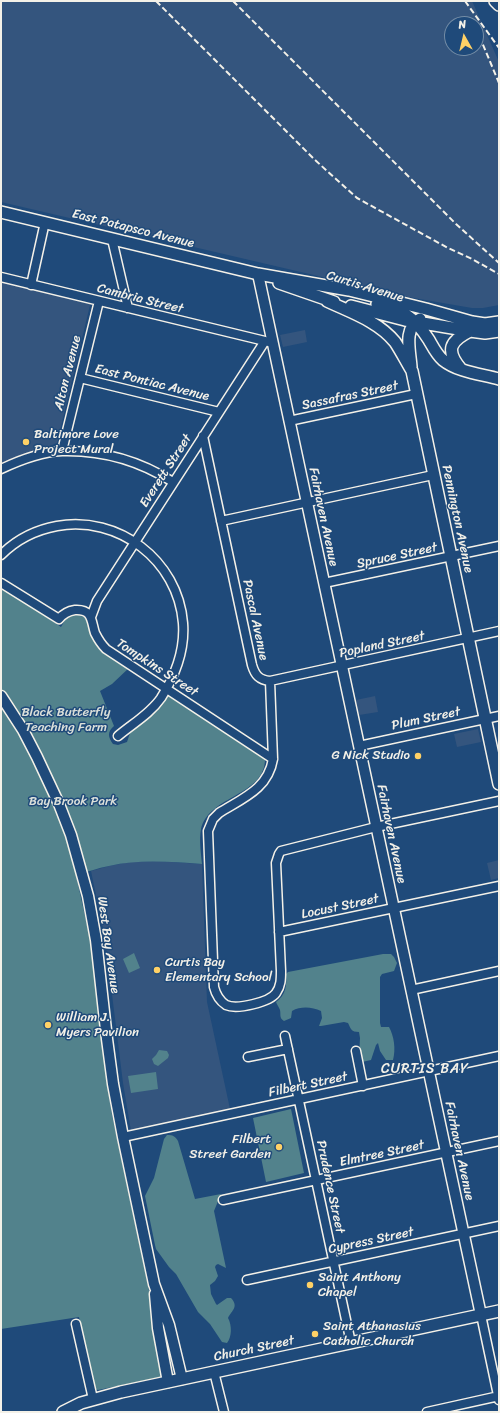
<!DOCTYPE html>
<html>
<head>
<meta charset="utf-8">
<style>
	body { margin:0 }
	#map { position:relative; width:500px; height:1413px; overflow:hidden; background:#1f4a7a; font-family:Sriracha,sans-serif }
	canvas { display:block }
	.frame { position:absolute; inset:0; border:2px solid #f4f1e8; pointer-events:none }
	.north { position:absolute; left:444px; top:16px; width:40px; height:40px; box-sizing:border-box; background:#1f4a7a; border:1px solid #748da6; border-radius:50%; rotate:352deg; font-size:11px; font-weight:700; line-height:16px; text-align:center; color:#f4f1e8 }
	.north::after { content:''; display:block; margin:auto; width:14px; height:18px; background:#ffd166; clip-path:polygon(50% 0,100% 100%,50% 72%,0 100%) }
</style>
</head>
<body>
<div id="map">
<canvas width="500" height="1413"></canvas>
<div class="frame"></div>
<div class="north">N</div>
</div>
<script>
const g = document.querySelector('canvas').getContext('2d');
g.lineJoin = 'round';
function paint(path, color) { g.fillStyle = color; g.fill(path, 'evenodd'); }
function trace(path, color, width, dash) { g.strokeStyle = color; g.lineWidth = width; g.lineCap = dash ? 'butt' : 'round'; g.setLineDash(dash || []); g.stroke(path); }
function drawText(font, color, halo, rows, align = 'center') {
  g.font = font + ' Sriracha,sans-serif'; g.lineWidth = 3; g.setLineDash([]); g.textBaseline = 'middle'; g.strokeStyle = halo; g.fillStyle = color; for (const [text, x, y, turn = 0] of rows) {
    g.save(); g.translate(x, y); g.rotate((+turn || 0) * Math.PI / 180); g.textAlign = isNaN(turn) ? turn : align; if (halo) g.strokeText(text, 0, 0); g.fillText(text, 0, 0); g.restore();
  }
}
paint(new Path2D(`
	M1 1H472L499 62V305L483 308H472L408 297 1 202ZM452 24H476V48H452Z
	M1 282 90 304V305L57 443 1 466Z
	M305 330 307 342 283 347 280 335Z
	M375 696 378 712 359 715 356 700Z
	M478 729 481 742 457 747 454 734Z
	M499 860V878L491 880 487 863Z
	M156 861 202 864 207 1002 230 1109 131 1131 123 1083 105 938 91 871 109 866 130 862Z`), '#34557e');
paint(new Path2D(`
	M1 586 61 627C63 624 64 621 66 619 72 613 85 614 89 622 94 630 93 640 101 648L130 667 112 684 100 691 114 726C107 732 108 737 113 744L118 745 127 742 131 730 165 696 168 695 265 758C266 796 209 795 201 829 199 840 201 853 202 864 171 862 140 859 109 866 98 868 87 872 76 875L92 948 107 1083 112 1115 150 1295 163 1374 161 1377 98 1390 95 1389 79 1317 1 1329Z
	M134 953 140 968 129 973 123 959Z
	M383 954H391L394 957 397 963 394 971 382 974 380 977V1023L381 1027H389C394 1036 396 1049 393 1060H386L380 1051 378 1043 376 1045 371 1060 362 1062 359 1057 360 1038 359 1032C351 1032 351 1029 348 1023L344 1022 321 1026H319L322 1018 321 1011C312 1007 301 1006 292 1011L291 1018 284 1021C279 1018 281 1015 280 1010 279 1007 277 1005 276 1002 286 995 287 985 286 974L288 972Z
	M159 1050 167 1051 169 1055 168 1058 158 1066 154 1064 152 1059 156 1055Z
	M156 1072 158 1089 131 1093 128 1076Z
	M291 1109 304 1173 266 1182 253 1118Z
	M167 1135C173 1135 175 1136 178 1141L195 1199 221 1194 214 1211 226 1268 218 1264 216 1265 215 1267 218 1276 215 1281 210 1285 211 1294 216 1304 217 1305 227 1298H231C239 1307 232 1310 228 1318 232 1325 232 1337 227 1343L222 1342 210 1324 198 1312 176 1274 169 1267 156 1249 155 1245 145 1196 154 1178 164 1139Z`), '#52828c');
const minor = new Path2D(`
	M112 239 128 308
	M1 277 269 342
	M31 285 45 222
	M80 378 219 412
	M289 421 416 394
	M203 436 252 665C255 675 259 680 270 681L499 631
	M62 451 99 301
	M1 469C20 460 41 452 62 451 101 450 140 461 173 482
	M221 521 433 475
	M1 555C16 540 35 530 57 526 118 515 178 560 183 623 185 649 175 676 161 698 150 714 132 724 118 736
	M1 583 59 619C63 614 68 611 75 610 93 609 91 621 95 633 98 639 101 644 106 649L273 759
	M324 583 499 546
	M91 617 97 601 265 341
	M270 681 273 759C268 789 243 798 219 813L213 819 208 831 214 987C216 995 220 1001 226 1005 237 1010 270 1002 276 993 281 986 281 979 281 971L276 863 279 854 281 851 376 827 499 801
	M359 746 499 716
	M279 932 499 886
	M411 990 499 971
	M285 1036 351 1343
	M356 1051 363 1086
	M248 1057 288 1049
	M123 1137 499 1056
	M223 1200 499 1141
	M247 1280 499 1226
	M481 1315 499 1400
	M76 1324 93 1399
	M214 1372 224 1412
	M427 1412 499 1396`);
const tertiary = new Path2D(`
	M258 274 481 1315
	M1 696 23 730 37 757 59 804 71 835 88 896 96 940 107 1039 113 1084 123 1137 154 1284 169 1325 182 1379
	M155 1294 158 1328 168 1382`);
const secondary = new Path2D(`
	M495 1 499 5
	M1 212 258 274 349 290 426 309 472 322 485 324 499 322
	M279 283 334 302
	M327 301C350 312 378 321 395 342 401 351 406 361 412 371L499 784
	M377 304C404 312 413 315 429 340 433 347 437 355 443 360 458 372 481 374 499 379
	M351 306 405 320 470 331 485 333 499 331
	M411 367C410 351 403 328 420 319
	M461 369C445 350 450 341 470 331
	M63 1412 81 1403 121 1392 499 1311`);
trace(minor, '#f4f1e8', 11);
trace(tertiary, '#f4f1e8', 13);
trace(secondary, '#f4f1e8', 14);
trace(minor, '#1f4a7a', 8);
trace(tertiary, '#1f4a7a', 10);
trace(secondary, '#1f4a7a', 11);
trace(new Path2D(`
	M156 1 315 160 357 198 448 248 472 259 499 274
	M233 1 456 224 499 263
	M465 1 499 48
	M476 28 499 83`), '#f4f1e8', 2, [6, 3]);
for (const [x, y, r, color] of [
	[26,442,4,"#ffd166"],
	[418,756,4,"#ffd166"],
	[157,970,4,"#ffd166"],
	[48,1025,4,"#ffd166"],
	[279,1147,4,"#ffd166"],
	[310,1285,4,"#ffd166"],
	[315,1334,4,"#ffd166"]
]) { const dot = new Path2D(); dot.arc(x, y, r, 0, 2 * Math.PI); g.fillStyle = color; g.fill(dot); trace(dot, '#1f4a7a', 1.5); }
drawText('13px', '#f4f1e8', '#1f4a7a', [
	["East Patapsco Avenue",133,229,14],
	["Curtis Avenue",365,287,17],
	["Cambria Street",140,299,14],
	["Alton Avenue",68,373,-76],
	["East Pontiac Avenue",152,383,14],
	["Sassafras Street",350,396,-12],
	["Everett Street",166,471,-57],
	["Fairhaven Avenue",323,517,78],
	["Pennington Avenue",457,519,78],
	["Spruce Street",397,556,-12],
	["Pascal Avenue",255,620,78],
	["Popland Street",382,645,-12],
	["Tompkins Street",157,668,33],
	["Plum Street",426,719,-12],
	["Fairhaven Avenue",391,834,78],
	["Locust Street",340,907,-12],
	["West Bay Avenue",108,945,82],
	["Filbert Street",308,1085,-12],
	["Fairhaven Avenue",459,1151,78],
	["Elmtree Street",382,1154,-12],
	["Prudence Street",330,1187,78],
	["Cypress Street",371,1241,-12],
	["Church Street",254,1349,-12]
]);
drawText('13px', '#f4f1e8', '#1f4a7a', [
	["Baltimore Love",34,435],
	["Project Mural",34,450],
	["G Nick Studio",410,756,"right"],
	["Curtis Bay",165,963],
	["Elementary School",165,978],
	["William J.",56,1018],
	["Myers Pavilion",56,1033],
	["Filbert",271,1140,"right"],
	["Street Garden",271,1155,"right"],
	["Saint Anthony",318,1278],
	["Chapel",318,1293],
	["Saint Athanasius",323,1327],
	["Catholic Church",323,1342]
], 'left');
drawText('13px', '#dce0da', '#1f4a7a', [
	["Black Butterfly",66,713],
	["Teaching Farm",66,728],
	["Bay Brook Park",73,802]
]);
g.letterSpacing = '1px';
drawText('14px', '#f4f1e8', '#1f4a7a', [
	["CURTIS BAY",425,1069]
]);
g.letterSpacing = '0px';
</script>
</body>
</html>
